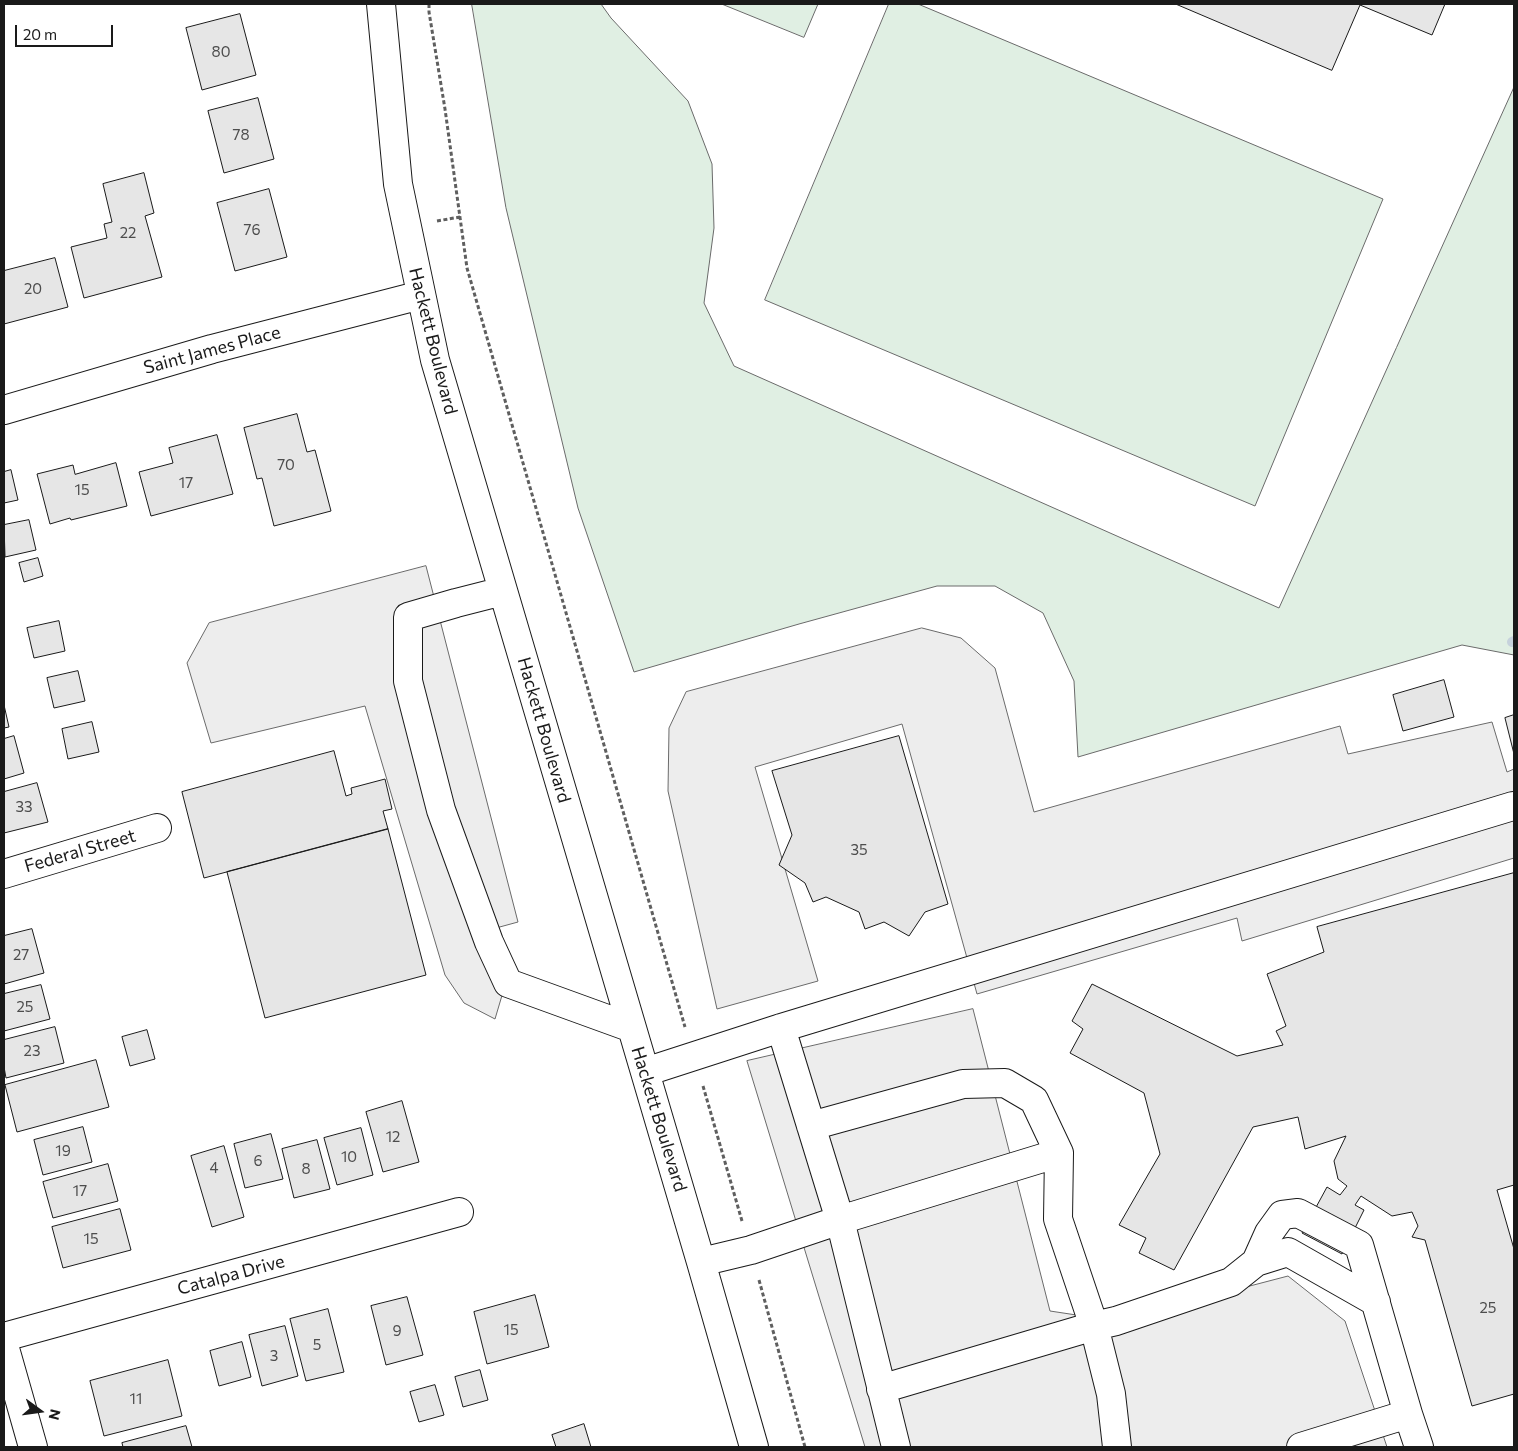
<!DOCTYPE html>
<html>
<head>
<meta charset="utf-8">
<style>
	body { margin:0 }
	#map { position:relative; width:1518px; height:1451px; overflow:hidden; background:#fff; font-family:Commissioner,sans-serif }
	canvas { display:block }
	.frame { position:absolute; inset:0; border:5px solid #1a1a1a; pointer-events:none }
	.north { position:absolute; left:15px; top:1386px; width:50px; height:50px; -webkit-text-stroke:4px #fff; paint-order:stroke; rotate:104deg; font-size:14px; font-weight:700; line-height:20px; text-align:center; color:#1a1a1a }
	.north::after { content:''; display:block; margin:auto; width:18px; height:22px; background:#1a1a1a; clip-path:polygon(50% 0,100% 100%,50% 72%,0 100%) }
	.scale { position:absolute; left:15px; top:25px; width:98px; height:22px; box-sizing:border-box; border:2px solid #1a1a1a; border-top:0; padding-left:6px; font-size:15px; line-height:18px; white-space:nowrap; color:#1a1a1a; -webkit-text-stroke:4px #fff; paint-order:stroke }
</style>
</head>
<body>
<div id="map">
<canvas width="1518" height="1451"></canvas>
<div class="frame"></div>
<div class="north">N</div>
<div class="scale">20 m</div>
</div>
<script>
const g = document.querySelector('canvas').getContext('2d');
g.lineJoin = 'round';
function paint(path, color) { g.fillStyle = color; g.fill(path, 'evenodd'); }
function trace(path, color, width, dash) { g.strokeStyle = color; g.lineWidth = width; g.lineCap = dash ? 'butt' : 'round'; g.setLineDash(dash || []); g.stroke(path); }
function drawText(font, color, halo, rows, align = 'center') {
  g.font = font + ' Commissioner,sans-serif'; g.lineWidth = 4; g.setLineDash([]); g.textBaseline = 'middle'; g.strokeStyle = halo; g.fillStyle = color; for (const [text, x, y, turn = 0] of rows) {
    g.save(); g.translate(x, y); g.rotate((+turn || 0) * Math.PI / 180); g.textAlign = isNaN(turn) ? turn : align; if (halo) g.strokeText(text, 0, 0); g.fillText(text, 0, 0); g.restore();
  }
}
const green = new Path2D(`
	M472 4H601L611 18 688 101 712 164 714 228 704 303 734 366 1279 608 1514 87V655L1462 645 1078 757 1074 681 1043 613 995 586H937L799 624 634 672 578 508 506 208Z
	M722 4H818L804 37Z
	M889 4H918L1383 199 1255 506 765 300Z`);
paint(green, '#e0efe3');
trace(green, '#6a6a6a', 1);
const parking = new Path2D(`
	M426 566 518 922 496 928 511 965 495 1019 464 1003 445 975 365 706 211 743 187 663 209 623Z
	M922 628 961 638 995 668 1034 812 1340 726 1348 754 1492 722 1507 772 1514 769V858L1242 941 1237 918 977 994 902 724 755 767 818 981 717 1009 668 791 669 728 686 692Z
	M973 1009 1050 1311 1116 1321 1288 1276 1345 1321 1387 1447H865L747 1061Z`);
paint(parking, '#ededed');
trace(parking, '#6a6a6a', 1);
trace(new Path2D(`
	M1512 642 1514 641`), '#c6d2dc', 10);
const building = new Path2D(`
	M1176 4H1445L1432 35 1360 5 1332 70Z
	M240 14 256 75 202 90 186 28Z
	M258 98 274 159 224 173 208 111Z
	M144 173 154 213 145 216 162 277 84 298 71 247 107 238 104 224 112 222 103 184Z
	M269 189 287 257 235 271 217 203Z
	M55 258 68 307 4 324V271Z
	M297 414 307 452 315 450 331 511 274 526 262 478 257 479 244 428Z
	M217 435 233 494 151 516 139 472 173 463 169 448Z
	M116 463 127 506 71 520 70 518 50 524 37 474 73 465 75 474Z
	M11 470 18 500 4 503V472Z
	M29 520 36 550 5 557 4 525Z
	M38 558 43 576 24 582 19 563Z
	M59 621 65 651 34 658 27 628Z
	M78 671 85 701 54 708 47 678Z
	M1444 680 1454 717 1403 731 1393 695Z
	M4 705 9 727 4 728Z
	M1514 715V754L1505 718Z
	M92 722 99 752 68 759 62 729Z
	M14 736 24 773 4 779V739Z
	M899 736 948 904 925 912 909 936 884 922 865 929 859 912 826 897 813 902 805 883 779 865 792 835 772 771Z
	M334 751 346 796 352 794 351 788 385 779 392 809 383 811 388 829 204 878 182 792Z
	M37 783 48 822 4 833V792Z
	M388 829 426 975 265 1018 227 872Z
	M1514 873V1185L1497 1190 1514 1249V1394L1472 1406 1425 1240 1412 1237 1418 1226 1412 1212 1392 1216 1361 1196 1355 1205 1364 1210 1342 1254 1302 1233 1327 1187 1340 1195 1347 1186 1338 1179 1334 1161 1346 1136 1305 1149 1298 1117 1253 1127 1174 1270 1139 1253 1146 1238 1119 1225 1160 1154 1144 1093 1070 1053 1083 1029 1072 1021 1092 984 1237 1056 1283 1045 1276 1031 1286 1026 1267 974 1324 952 1317 927Z
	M32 929 44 973 4 984V936Z
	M41 985 50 1019 4 1031V994Z
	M55 1027 64 1063 6 1078 4 1067V1040Z
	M147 1030 155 1059 130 1066 122 1037Z
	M96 1060 109 1107 17 1132 5 1085Z
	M402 1101 419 1162 383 1172 366 1112Z
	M83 1127 92 1162 43 1175 34 1140Z
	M361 1128 373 1175 337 1185 324 1138Z
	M271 1134 283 1179 245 1188 234 1144Z
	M317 1140 330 1189 294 1198 282 1149Z
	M224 1146 244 1217 212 1227 191 1156Z
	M108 1164 118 1201 53 1218 43 1182Z
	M120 1209 131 1250 63 1268 52 1227Z
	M535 1295 549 1347 487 1364 474 1312Z
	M407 1297 423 1355 386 1365 371 1306Z
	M328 1309 344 1372 306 1381 290 1319Z
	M285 1326 298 1376 262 1386 249 1335Z
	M242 1342 251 1377 219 1386 210 1351Z
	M168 1360 182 1416 104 1436 90 1381Z
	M480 1370 488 1400 463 1407 455 1377Z
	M435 1385 444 1415 419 1422 410 1392Z
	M584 1424 591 1447H556L552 1435Z
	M186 1426 192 1447H123L122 1443Z`);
paint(building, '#e6e6e6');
trace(building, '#1a1a1a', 1);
const minor = new Path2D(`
	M381 4 398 184 435 360 701 1262 754 1447
	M4 410 212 349 421 295
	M503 591 456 603 408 617V681L441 810 489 942 508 983 632 1028
	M4 874 157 828
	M781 1028 840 1220 896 1447
	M645 1072 781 1028 1513 806
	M811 1126 963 1084 1005 1083 1034 1100 1059 1153 1058 1219 1094 1326 1111 1394 1117 1447
	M701 1262 751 1250 840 1220 1059 1153
	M1256 1262 1288 1252 1376 1302
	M4 1337 459 1212
	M4 1345 33 1447
	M881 1389 1094 1326 1116 1321 1231 1282 1256 1262 1269 1233 1282 1215 1298 1213 1359 1245 1408 1414
	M1301 1447 1408 1414 1419 1447`);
trace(minor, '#1a1a1a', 30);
trace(new Path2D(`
	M429 4V12L445 109 467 268 685 1027
	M437 221 460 217
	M703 1086 742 1221
	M759 1280 805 1447`), '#5f5f5f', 3, [4, 2.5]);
trace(minor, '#fff', 28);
drawText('15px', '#4d4d4d', null, [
	["80",221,52],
	["78",241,135],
	["76",252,230],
	["22",128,233],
	["20",33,289],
	["70",286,465],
	["17",186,483],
	["15",82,490],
	["33",24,807],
	["35",859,850],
	["27",21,955],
	["25",25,1007],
	["23",32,1051],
	["12",393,1137],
	["19",63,1151],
	["10",349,1157],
	["6",258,1161],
	["4",214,1168],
	["8",306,1169],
	["17",80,1191],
	["15",91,1239],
	["25",1488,1308],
	["15",511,1330],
	["9",397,1331],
	["5",317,1345],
	["3",274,1356],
	["11",136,1399]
]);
drawText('18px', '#1a1a1a', '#fff', [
	["Hackett Boulevard",433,341,76],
	["Saint James Place",212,350,-15],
	["Hackett Boulevard",544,730,74],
	["Federal Street",80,851,-16],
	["Hackett Boulevard",659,1119,73],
	["Catalpa Drive",231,1275,-15]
]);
</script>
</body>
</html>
